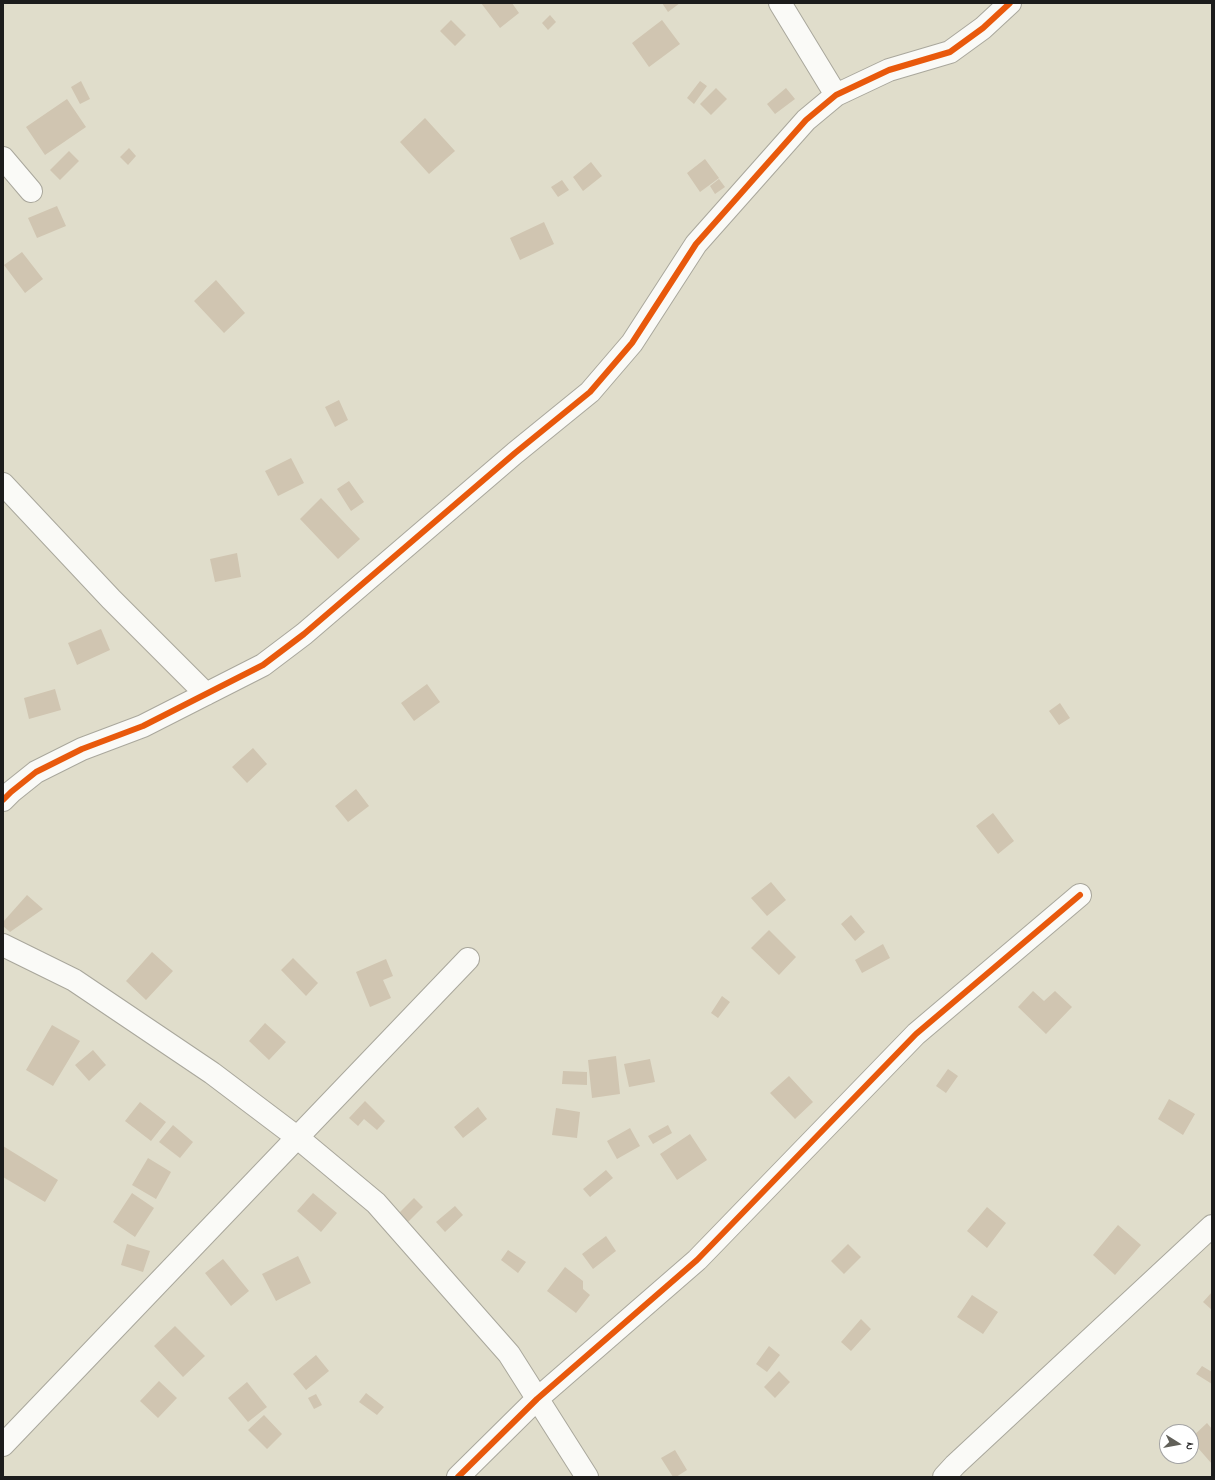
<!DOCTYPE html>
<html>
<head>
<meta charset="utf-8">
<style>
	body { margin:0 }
	#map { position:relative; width:1215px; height:1480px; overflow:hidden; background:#e0ddcb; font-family:"Indie Flower",sans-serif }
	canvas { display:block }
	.frame { position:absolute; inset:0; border:4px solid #1c1c1c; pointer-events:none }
	.north { position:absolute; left:1159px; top:1424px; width:40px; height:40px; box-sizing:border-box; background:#fff; border:1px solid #a4a4a4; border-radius:50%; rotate:101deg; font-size:11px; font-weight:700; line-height:16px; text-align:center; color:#1c1c1c }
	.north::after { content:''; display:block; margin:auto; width:14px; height:18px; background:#616059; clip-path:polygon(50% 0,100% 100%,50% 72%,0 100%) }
</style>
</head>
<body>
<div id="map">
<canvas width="1215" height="1480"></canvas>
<div class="frame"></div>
<div class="north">N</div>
</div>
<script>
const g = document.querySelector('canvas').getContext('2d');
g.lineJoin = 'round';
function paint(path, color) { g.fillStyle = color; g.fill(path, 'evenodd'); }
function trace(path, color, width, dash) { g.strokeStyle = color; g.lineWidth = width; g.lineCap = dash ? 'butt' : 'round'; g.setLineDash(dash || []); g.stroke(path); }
paint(new Path2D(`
	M481 3H512L519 13 500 28Z
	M662 3H680L668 12Z
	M550 15 556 22 548 30 542 23Z
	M451 20 466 35 455 46 440 31Z
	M662 20 680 44 649 67 632 43Z
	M81 81 90 99 80 104 71 87Z
	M700 81 707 86 694 104 687 98Z
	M716 88 727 99 711 115 700 104Z
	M786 88 795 99 775 114 767 104Z
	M67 99 86 127 45 155 26 127Z
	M425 118 455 151 429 174 400 142Z
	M129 148 136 156 128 165 120 157Z
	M69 151 79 161 60 180 50 170Z
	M705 159 719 178 700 192 687 173Z
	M591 162 602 176 583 191 573 177Z
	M719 179 725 187 715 194 710 186Z
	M562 180 569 190 558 197 551 187Z
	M57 206 66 226 37 238 28 218Z
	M544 222 554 244 520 260 510 238Z
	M22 252 43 279 25 293 4 265Z
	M216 280 245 313 224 333 194 301Z
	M339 400 348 420 335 427 325 407Z
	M291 458 304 483 278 496 265 471Z
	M349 481 364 502 351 511 337 489Z
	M321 498 360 539 338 559 300 519Z
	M237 553 241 577 215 582 210 559Z
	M101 629 110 650 77 665 68 643Z
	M427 684 440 702 414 721 401 703Z
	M55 689 61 710 29 719 24 698Z
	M1060 703 1070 718 1059 725 1049 711Z
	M253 748 267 764 247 783 232 767Z
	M356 789 369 806 348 822 335 806Z
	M993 813 1014 841 998 854 976 826Z
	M771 882 786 900 767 916 751 898Z
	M27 895 43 909 10 932 3 926V922Z
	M851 915 865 932 855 941 841 924Z
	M769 930 796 957 779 975 751 948Z
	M883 944 890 958 862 973 855 960Z
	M152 952 173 971 146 1000 126 981Z
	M293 958 318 983 306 996 281 970Z
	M386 959 393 976 383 980 391 998 370 1007 356 972Z
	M1033 991 1044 1001 1055 991 1072 1007 1046 1034 1018 1007Z
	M722 996 730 1002 718 1018 711 1013Z
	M265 1023 286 1042 269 1060 249 1041Z
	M52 1025 80 1041 53 1086 26 1070Z
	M93 1050 106 1065 89 1081 75 1065Z
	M616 1056 620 1094 592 1098 588 1060Z
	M650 1059 655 1082 629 1087 624 1064Z
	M948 1069 958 1076 946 1093 936 1086Z
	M563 1071 587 1072V1085L562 1084Z
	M789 1076 813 1102 795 1119 770 1093Z
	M1169 1099 1195 1114 1183 1135 1158 1119Z
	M365 1101 385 1121 377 1130 364 1119 358 1126 349 1118Z
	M140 1102 166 1122 151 1141 125 1121Z
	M478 1107 487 1119 463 1138 454 1127Z
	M556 1108 580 1112 577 1138 552 1135Z
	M173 1125 193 1142 180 1158 159 1142Z
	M668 1125 672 1133 653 1144 648 1136Z
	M630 1128 640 1146 617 1159 607 1141Z
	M690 1134 707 1160 677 1180 660 1154Z
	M3 1146 58 1180 45 1202 3 1177Z
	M148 1158 171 1172 156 1199 132 1185Z
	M606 1170 613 1178 590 1197 583 1189Z
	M132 1193 154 1208 135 1237 113 1222Z
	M313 1193 337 1213 321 1232 297 1211Z
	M414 1198 423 1207 406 1224 397 1215Z
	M455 1206 463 1215 445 1232 436 1222Z
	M987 1207 1006 1223 987 1248 967 1231Z
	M1118 1225 1141 1245 1115 1275 1093 1255Z
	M606 1236 616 1251 593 1269 582 1254Z
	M127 1244 150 1251 143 1272 121 1265Z
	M848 1244 861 1257 844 1274 831 1261Z
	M508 1250 526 1262 518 1273 501 1260Z
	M298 1256 311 1283 276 1301 262 1274Z
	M223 1259 249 1291 231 1306 205 1273Z
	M565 1267 583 1281V1289L590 1295 576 1313 547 1291Z
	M1212 1292V1310L1203 1302Z
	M972 1295 998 1312 983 1334 957 1317Z
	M861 1319 871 1329 851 1351 841 1342Z
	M175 1326 205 1356 183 1377 154 1346Z
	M769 1346 780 1355 767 1372 756 1364Z
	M316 1355 329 1371 306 1390 293 1374Z
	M1202 1366 1212 1372V1384L1196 1374Z
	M779 1371 790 1382 775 1398 764 1387Z
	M159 1381 177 1398 158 1418 140 1401Z
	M247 1382 267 1407 248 1422 228 1398Z
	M366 1393 384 1407 377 1415 359 1402Z
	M316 1394 322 1405 314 1409 308 1398Z
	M264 1415 282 1434 267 1449 248 1430Z
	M1207 1423 1212 1429V1464L1191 1440V1438Z
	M675 1450 687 1470 676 1477H673L661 1458Z`), '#d0c5b1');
const minor = new Path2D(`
	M780 3 836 95
	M3 158 31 191
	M3 484 111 599 206 694
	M3 800 11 792 36 772 82 749 143 726 263 665 304 634 515 453 590 392 632 343 696 244 806 120 836 95 889 70 950 52 983 28 1010 3
	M3 945 74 980 212 1073 298 1138 376 1203 509 1354 587 1477
	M3 1445 468 959
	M458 1477 537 1399 697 1260 916 1034 1080 895
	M944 1477 955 1465 1212 1226`);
trace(minor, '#a9a79c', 24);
trace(minor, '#fafaf7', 22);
trace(new Path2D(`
	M3 800 11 792 36 772 82 749 143 726 263 665 304 634 515 453 590 392 632 343 696 244 806 120 836 95 889 70 950 52 983 28 1010 3
	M458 1477 537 1399 697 1260 916 1034 1080 895`), '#e8590c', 6);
</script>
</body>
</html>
